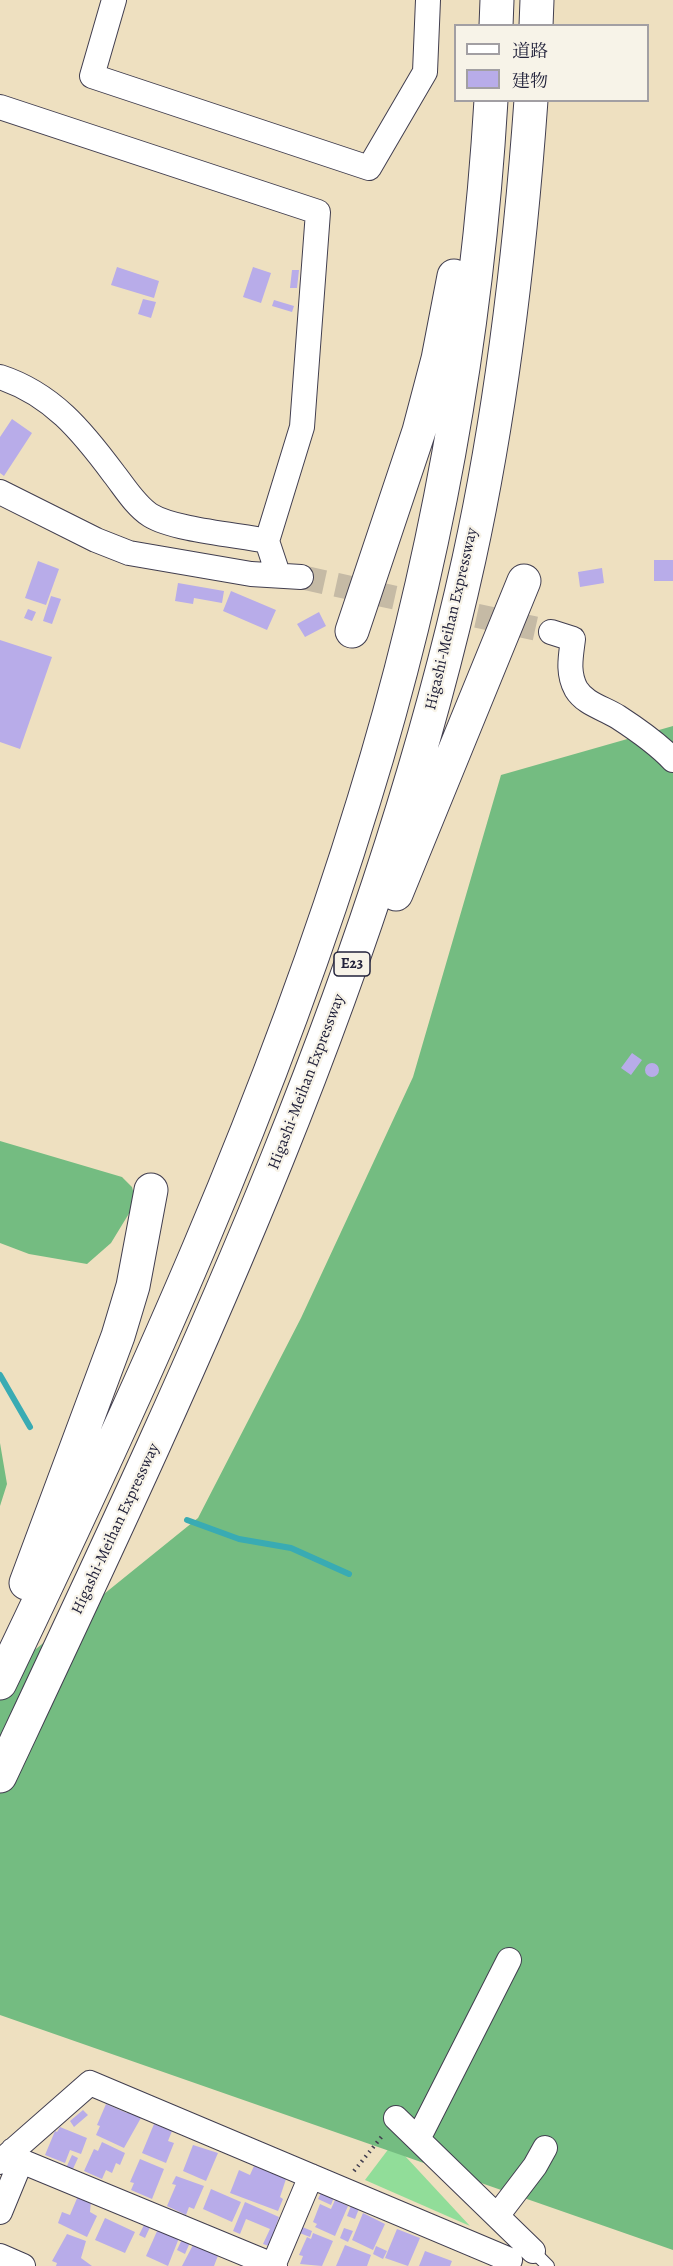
<!DOCTYPE html>
<html>
<head>
<meta charset="utf-8">
<style>
	body { margin:0 }
	#map { position:relative; width:673px; height:2266px; overflow:hidden; background:#eee0c0; font-family:Alegreya,"Noto Serif JP",serif }
	canvas { display:block }
	.legend { position:absolute; left:454px; top:24px; width:195px; height:78px; box-sizing:border-box; background:#f7f3e8; border:2px solid #a29fa3; margin:0; padding:8px 10px; list-style:none; font-size:18px; color:#22223b }
	.legend li { display:flex; align-items:center; gap:12px; height:30px }
	.legend b { width:30px; border:2px solid #a29fa3 }
</style>
</head>
<body>
<div id="map">
<canvas width="673" height="2266"></canvas>
<ul class="legend">
<li><b style="height:8px;background:#fff"></b>道路</li>
<li><b style="height:16px;background:#b8ace9"></b>建物</li>
</ul>
</div>
<script>
const g = document.querySelector('canvas').getContext('2d');
g.lineJoin = 'round';
function paint(path, color) { g.fillStyle = color; g.fill(path, 'evenodd'); }
function trace(path, color, width, dash) { g.strokeStyle = color; g.lineWidth = width; g.lineCap = dash ? 'butt' : 'round'; g.setLineDash(dash || []); g.stroke(path); }
function drawText(font, color, halo, rows, align = 'center') {
  g.font = font + ' Alegreya,serif'; g.lineWidth = 4.5; g.setLineDash([]); g.textBaseline = 'middle'; g.strokeStyle = halo; g.fillStyle = color; for (const [text, x, y, turn = 0] of rows) {
    g.save(); g.translate(x, y); g.rotate((+turn || 0) * Math.PI / 180); g.textAlign = isNaN(turn) ? turn : align; if (halo) g.strokeText(text, 0, 0); g.fillText(text, 0, 0); g.restore();
  }
}
paint(new Path2D(`
	M393 2143 470 2226 365 2180Z`), '#91dd99');
paint(new Path2D(`
	M673 726V2250L0 2015V1678L198 1518 301 1318 413 1077 501 775Z
	M0 1141 122 1177 132 1187 136 1202 111 1243 87 1264 29 1254 0 1243Z
	M0 1443 7 1484 0 1506Z`), '#74bc81');
trace(new Path2D(`
	M0 1375 30 1427
	M187 1520 239 1539 291 1548 349 1574`), '#39abb3', 6);
paint(new Path2D(`
	M117 267 159 281 154 298 111 285Z
	M253 267 271 273 261 303 243 297Z
	M292 270H299L297 288H290Z
	M143 299 156 302 151 318 138 314Z
	M274 300 294 306 292 312 272 306Z
	M12 419 32 433 4 476 0 473V437Z
	M654 560H673V581H654Z
	M38 561 59 569 46 605 25 598Z
	M602 568 604 583 580 587 578 572Z
	M178 583 224 591 222 603 194 598 193 604 175 601Z
	M231 591 276 610 267 630 223 611Z
	M51 596 61 599 52 624 43 621Z
	M28 609 36 612 32 621 24 618Z
	M319 612 326 626 305 637 297 624Z
	M0 640 52 657 20 749 0 742Z
	M632 1053 642 1060 631 1075 621 1068Z
	M645 1070a7 7 0 1 1 14 0a7 7 0 1 1-14 0Z
	M106 2104 127 2113 129 2110 142 2116 124 2148 96 2135 100 2126 97 2125Z
	M83 2110 88 2115 74 2127 70 2121Z
	M154 2124 172 2131 168 2141 174 2143 166 2163 142 2153Z
	M60 2127 87 2138 81 2154 70 2150 65 2163 45 2155 55 2131 57 2132Z
	M102 2142 125 2153 120 2165 116 2163 112 2173 106 2170 102 2179 84 2171 94 2149 98 2151Z
	M193 2145 218 2153 206 2181 183 2171Z
	M72 2155 78 2158 72 2171 66 2168Z
	M140 2159 164 2169 152 2199 131 2190 134 2183 130 2182Z
	M254 2166 286 2179 280 2197 283 2199 278 2211 230 2193 239 2170 250 2175Z
	M176 2176 204 2186 194 2209 189 2207 186 2215 167 2206 176 2185 172 2184Z
	M211 2189 241 2202 232 2222 203 2209Z
	M322 2191 334 2197 331 2205 318 2199Z
	M78 2196 91 2201 90 2212 97 2216 87 2237 58 2223 62 2212 70 2215Z
	M335 2200 348 2206 335 2236 315 2227 317 2224 313 2222 320 2204 331 2209Z
	M245 2202 279 2217 269 2246 263 2244 270 2229 246 2219 240 2234 233 2231Z
	M352 2203 360 2206 355 2219 347 2216Z
	M363 2213 385 2224 373 2250 352 2240Z
	M105 2218 135 2232 125 2253 95 2240Z
	M145 2223 151 2225 145 2238 139 2235Z
	M300 2226 312 2231 310 2237 297 2232Z
	M344 2228 353 2231 348 2242 340 2238Z
	M158 2229 179 2238 168 2266 146 2256Z
	M397 2229 420 2238 408 2266 385 2258Z
	M313 2233 333 2241 322 2266 300 2264 303 2256 299 2255 307 2237 311 2239Z
	M67 2234 86 2241 81 2258 92 2266H56L57 2263 52 2261Z
	M183 2237 191 2240 185 2254 177 2250Z
	M193 2245 219 2253 214 2266H182Z
	M345 2245 371 2255 367 2266H336Z
	M376 2246 387 2251 383 2259 373 2254Z
	M425 2251 452 2261 450 2266H419Z`), '#b8ace9');
trace(new Path2D(`
	M301 577 551 632`), '#c5baa5', 24, [24, 12]);
const lane = new Path2D(`
	M533 2251 548 2266`);
const street = new Path2D(`
	M114 0 92 76 369 168 425 72 428 0
	M0 107 318 212 302 427 267 541 278 574
	M0 377C52 394 82 431 114 474 125 488 135 505 150 515 174 530 238 535 267 541
	M0 492 96 540 129 553 251 574 301 577
	M551 632 573 639C571 656 567 672 576 689 585 704 604 708 618 717 638 730 657 743 673 760
	M396 2118 533 2251
	M418 2139 509 1960
	M13 2150 21 2161 275 2266
	M0 2162 90 2083 510 2260 507 2266
	M0 2212 21 2161
	M497 2216 535 2166 545 2148
	M0 2256 23 2266
	M273 2266 311 2176`);
const highway = new Path2D(`
	M496 26 497 0
	M536 26 537 0
	M352 631 419 431 438 359 454 276
	M396 894 524 581
	M26 1583 118 1336 133 1286 151 1190
	M0 1683C138 1396 271 1105 364 800 434 574 477 337 491 100
	M0 1776C185 1382 375 986 469 559 502 408 520 254 531 100`);
trace(lane, '#413e4f', 14);
trace(street, '#413e4f', 26);
trace(highway, '#413e4f', 35);
trace(new Path2D(`
	M354 2171 383 2135`), '#413e4f', 4, [1.5, 4.5]);
trace(lane, '#fff', 12);
trace(street, '#fff', 24);
trace(highway, '#fff', 33);
for (const [x, y, w] of [
	[352,964,36]
]) { const box = new Path2D(); box.roundRect(x - w / 2, y - 12, w, 24, 4.5); g.fillStyle = '#f7f3e8'; g.fill(box); trace(box, '#22223b', 1.5); }
drawText('bold 15px', '#22223b', null, [
	["E23",352,964]
]);
drawText('16px', '#22223b', '#f7f3e8', [
	["Higashi-Meihan Expressway",452,619,-77],
	["Higashi-Meihan Expressway",307,1082,-69],
	["Higashi-Meihan Expressway",116,1529,-65]
]);
</script>
</body>
</html>
